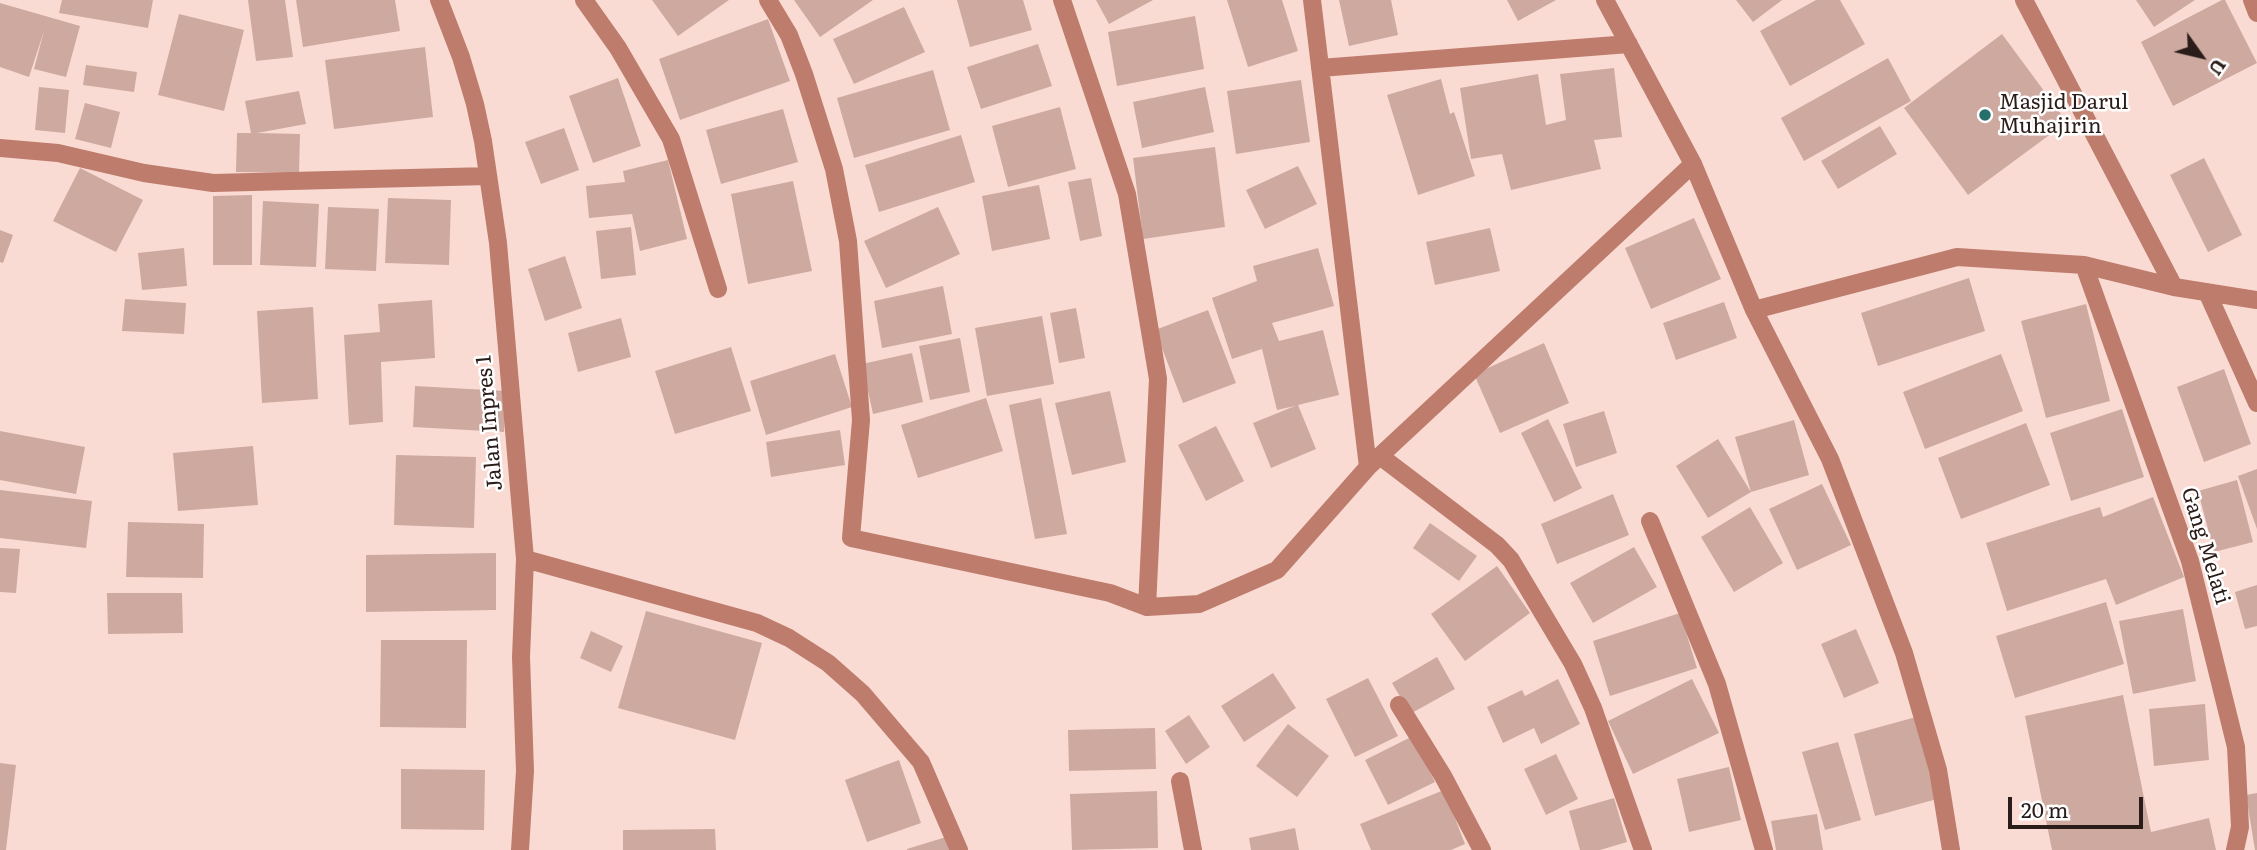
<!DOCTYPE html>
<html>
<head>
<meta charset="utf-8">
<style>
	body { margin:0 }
	#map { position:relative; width:2257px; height:850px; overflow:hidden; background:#fadbd3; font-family:Literata,serif }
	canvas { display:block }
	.north { position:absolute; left:2166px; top:21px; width:70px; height:70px; -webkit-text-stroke:5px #fff; paint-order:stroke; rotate:124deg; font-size:19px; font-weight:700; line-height:28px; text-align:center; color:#2a1c19 }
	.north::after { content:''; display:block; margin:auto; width:24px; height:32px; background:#2a1c19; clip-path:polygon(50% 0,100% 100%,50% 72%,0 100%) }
	.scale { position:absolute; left:2008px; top:797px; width:135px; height:32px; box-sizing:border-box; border:4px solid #2a1c19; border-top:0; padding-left:9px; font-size:21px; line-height:24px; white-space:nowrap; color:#2a1c19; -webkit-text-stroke:5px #fff; paint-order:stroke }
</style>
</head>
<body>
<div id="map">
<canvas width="2257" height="850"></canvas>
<div class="north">U</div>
<div class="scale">20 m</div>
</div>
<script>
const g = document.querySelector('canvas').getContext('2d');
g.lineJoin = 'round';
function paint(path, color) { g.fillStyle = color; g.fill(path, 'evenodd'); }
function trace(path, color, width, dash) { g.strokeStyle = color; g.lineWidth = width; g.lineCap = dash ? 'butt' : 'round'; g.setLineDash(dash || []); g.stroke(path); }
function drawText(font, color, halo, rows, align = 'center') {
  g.font = font + ' Literata,serif'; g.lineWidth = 5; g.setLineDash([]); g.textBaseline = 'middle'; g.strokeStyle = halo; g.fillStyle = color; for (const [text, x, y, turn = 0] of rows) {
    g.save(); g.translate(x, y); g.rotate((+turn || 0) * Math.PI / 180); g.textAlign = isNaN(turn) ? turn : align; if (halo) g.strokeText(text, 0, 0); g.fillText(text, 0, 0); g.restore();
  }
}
paint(new Path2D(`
	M62 0H153L148 28 59 13Z
	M248 0H285L293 57 256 61Z
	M296 0H395L400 31 303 47Z
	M652 0H729L678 36Z
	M794 0H873L820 37Z
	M957 0H1023L1032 30 970 47Z
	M1096 0H1153L1109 24Z
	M1227 0H1282L1298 51 1248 67Z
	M1339 0H1391L1398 35 1349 46Z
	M1507 0H1556L1518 21Z
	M1736 0H1782L1753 22Z
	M1816 0H1840L1865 44 1790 86 1760 31Z
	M2136 0H2195L2154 27Z
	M2222 0H2225L2257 63 2173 106 2141 42Z
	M0 3 80 26 66 77 34 69 44 31 29 77 0 67Z
	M904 7 925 52 854 84 833 39Z
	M179 14 244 30 224 111 158 95Z
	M1195 16 1204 69 1117 86 1108 32Z
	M768 19 790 81 680 120 659 59Z
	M2002 34 2067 122 1968 195 1904 108Z
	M1038 44 1052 86 981 109 967 67Z
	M425 47 433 117 334 129 325 60Z
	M1888 58 1911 101 1804 161 1781 118Z
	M86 65 137 72 134 92 83 85Z
	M1614 68 1622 137 1594 140 1601 169 1511 190 1502 154 1471 159 1460 88 1538 74 1546 125 1566 120 1560 74Z
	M933 70 950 130 854 158 837 98Z
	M618 78 641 146 593 163 569 96Z
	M1441 79 1450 114 1454 112 1475 176 1418 195 1387 95Z
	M1301 80 1310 142 1236 154 1227 91Z
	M39 87 69 90 65 133 35 130Z
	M1205 87 1214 132 1142 148 1133 102Z
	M299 91 306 124 257 133 300 134 299 173 236 172 237 133H251L245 101Z
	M85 103 120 112 111 148 75 139Z
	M1060 107 1076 169 1008 187 992 126Z
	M783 109 798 162 721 184 706 130Z
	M1880 126 1897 154 1838 189 1821 161Z
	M564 128 579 170 541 184 525 142Z
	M961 135 975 182 879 212 865 165Z
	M1215 147 1225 227 1143 239 1133 158Z
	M2204 158 2242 235 2208 252 2170 175Z
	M668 160 687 239 640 251 632 214 589 218 586 186 625 182 623 171Z
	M1298 166 1317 204 1265 229 1246 190Z
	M80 168 143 200 116 252 53 221Z
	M1091 178 1102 236 1080 241 1068 182Z
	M793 181 812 271 748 284 731 194Z
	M1039 185 1050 239 992 251 982 196Z
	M252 195V265H213V196Z
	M388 198 451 200 449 265 385 263Z
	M263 201 319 204 316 267 260 265Z
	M328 207 379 209 376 271 325 269Z
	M938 207 960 254 886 288 864 241Z
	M1694 218 1721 279 1651 309 1625 248Z
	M631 227 636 275 601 279 596 231Z
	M1490 228 1500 271 1435 285 1426 242Z
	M0 230 13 235 3 263 0 262Z
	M184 248 187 286 142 290 138 253Z
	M1318 248 1334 306 1272 323 1279 341 1323 330 1339 395 1298 405 1316 449 1271 468 1253 423 1295 406 1277 410 1262 349 1232 359 1212 298 1257 281 1253 266Z
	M565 256 582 308 545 321 528 269Z
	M1969 278 1985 331 1878 366 1861 313Z
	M943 286 952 334 882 348 874 301Z
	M125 299 186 303 184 334 122 331Z
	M432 300 435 358 381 362 383 422 349 425 344 335 380 332 378 304Z
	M1724 302 1737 338 1676 360 1663 323Z
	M2086 304 2110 401 2046 418 2021 321Z
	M313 307 318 399 262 403 257 311Z
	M1076 308 1085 358 1059 363 1050 313Z
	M1208 310 1236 383 1183 403 1155 330Z
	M1042 316 1054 384 987 396 975 328Z
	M621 318 631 357 578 372 568 333Z
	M960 338 970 392 930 400 919 346Z
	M1544 343 1569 403 1500 433 1474 374Z
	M731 347 751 411 675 434 655 371Z
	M912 353 923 402 873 414 862 364Z
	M835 354 852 407 766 435 750 381Z
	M2001 354 2023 411 1925 449 1903 392Z
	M2224 369 2251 444 2204 462 2177 387Z
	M415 386 506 391 504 432 413 427Z
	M1110 391 1126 462 1072 475 1055 403Z
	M986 398 1003 451 918 478 901 425Z
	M1041 398 1067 534 1035 539 1009 405Z
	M2122 409 2144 477 2071 501 2050 433Z
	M1604 411 1617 453 1576 467 1563 424Z
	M1548 419 1582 488 1554 502 1521 433Z
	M1794 420 1809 475 1751 492 1708 518 1676 466 1718 439 1751 492 1735 437Z
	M2026 423 2050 485 1961 519 1938 458Z
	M1216 426 1244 481 1206 501 1178 445Z
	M840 430 845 465 771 477 766 442Z
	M0 431 85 447 76 494 0 480Z
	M253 446 258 505 178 511 173 453Z
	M396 455 476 457 474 528 394 525Z
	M2257 469V529L2238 476Z
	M2237 480 2253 542 2214 552 2198 491Z
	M1822 484 1851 545 1797 570 1769 509Z
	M0 490 92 501 86 548 0 538Z
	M1613 494 1629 535 1557 564 1541 524Z
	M2153 497 2184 577 2116 605 2106 579 2007 611 1986 543 2100 507 2103 517Z
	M1750 507 1783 563 1734 592 1701 537Z
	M128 522 204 524 203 578 126 577Z
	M1430 523 1477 556 1459 581 1413 548Z
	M1634 547 1657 587 1593 623 1570 583Z
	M0 548 20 549 16 593 0 592Z
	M496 553V610L366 612V555Z
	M1497 566 1530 613 1465 661 1431 614Z
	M2257 585V626L2245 629 2235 592Z
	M107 593H182L183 633 108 634Z
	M2106 602 2124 664 2015 698 1996 636Z
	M2183 609 2196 681 2133 694 2119 621Z
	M646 611 762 643 735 740 618 708Z
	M1680 613 1697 668 1610 696 1593 641Z
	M1856 629 1879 683 1844 698 1821 644Z
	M591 631 623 646 611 672 580 658Z
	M381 640H467L466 728 380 727Z
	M1437 657 1455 689 1410 714 1392 683Z
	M1273 673 1296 708 1244 742 1221 706Z
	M1368 678 1398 736 1355 757 1326 699Z
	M1558 679 1580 724 1541 744 1534 728 1503 743 1487 707 1522 690 1525 696Z
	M1692 679 1719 733 1633 774 1608 721Z
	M2123 695 2151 832 2209 818 2216 850H2052L2025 716Z
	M2205 704 2209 760 2154 766 2149 709Z
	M1189 715 1210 747 1186 764 1165 731Z
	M1916 717 1937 799 1875 816 1854 734Z
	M1288 724 1329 756 1297 797 1256 766Z
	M1155 728 1156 769 1069 771 1068 730Z
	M1413 736 1435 782 1388 805 1365 760Z
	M1838 742 1861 820 1825 830 1802 752Z
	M1556 754 1578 799 1546 815 1524 769Z
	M899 760 921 823 867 842 845 780Z
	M0 763 16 765 6 850H0Z
	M1729 767 1741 820 1689 832 1677 779Z
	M401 769 485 770 484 830 401 829Z
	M1444 790 1465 844 1451 850H1371L1360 824Z
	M1157 791 1158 848 1072 850 1070 794Z
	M2257 793V850H2255L2246 795Z
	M1614 798 1627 842 1600 850H1580L1569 811Z
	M1817 814 1823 850H1776L1771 821Z
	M1295 828 1299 850H1251L1249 838Z
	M715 829 716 850H623V830Z
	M946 837 950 850H907V849Z`), '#cea9a0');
trace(new Path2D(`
	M439 0 461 57 475 104 483 141 498 243 525 559 521 657 525 771 520 850
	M584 0 618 48 671 139 718 289
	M768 0 789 35 804 74 834 169 848 241 861 420 851 538 1110 593 1147 607 1199 604 1277 570 1368 467 1693 164
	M1062 0 1127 194 1158 379 1147 607
	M1312 0 1368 467
	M1605 0 1693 164 1754 310 1830 459 1904 653 1938 770 1951 850
	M2024 0 2174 287
	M2252 0 2257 13
	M1320 68 1629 44
	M0 148 58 153 144 173 213 183 488 176
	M2084 265 2190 561 2236 747 2240 827 2235 850
	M2207 292 2257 403
	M1754 310 1957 257 2084 265 2174 287 2257 300
	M1380 456 1497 545 1511 560 1573 664 1593 708 1643 850
	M1650 521 1717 684 1764 850
	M525 559 757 623 789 638 828 663 863 694 921 762 959 850
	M1399 705 1443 776 1482 850
	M1180 781 1193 850`), '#be7c6c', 18);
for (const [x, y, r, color] of [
	[1985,115,7,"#266f6a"]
]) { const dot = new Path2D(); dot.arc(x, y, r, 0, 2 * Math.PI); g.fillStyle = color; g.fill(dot); trace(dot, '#fff', 2.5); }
drawText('21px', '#2a1c19', '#fff', [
	["Masjid Darul",1999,103],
	["Muhajirin",1999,127]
], 'left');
drawText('21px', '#2a1c19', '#fff', [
	["Jalan Inpres 1",490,423,-95],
	["Gang Melati",2205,546,73]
]);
</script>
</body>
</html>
